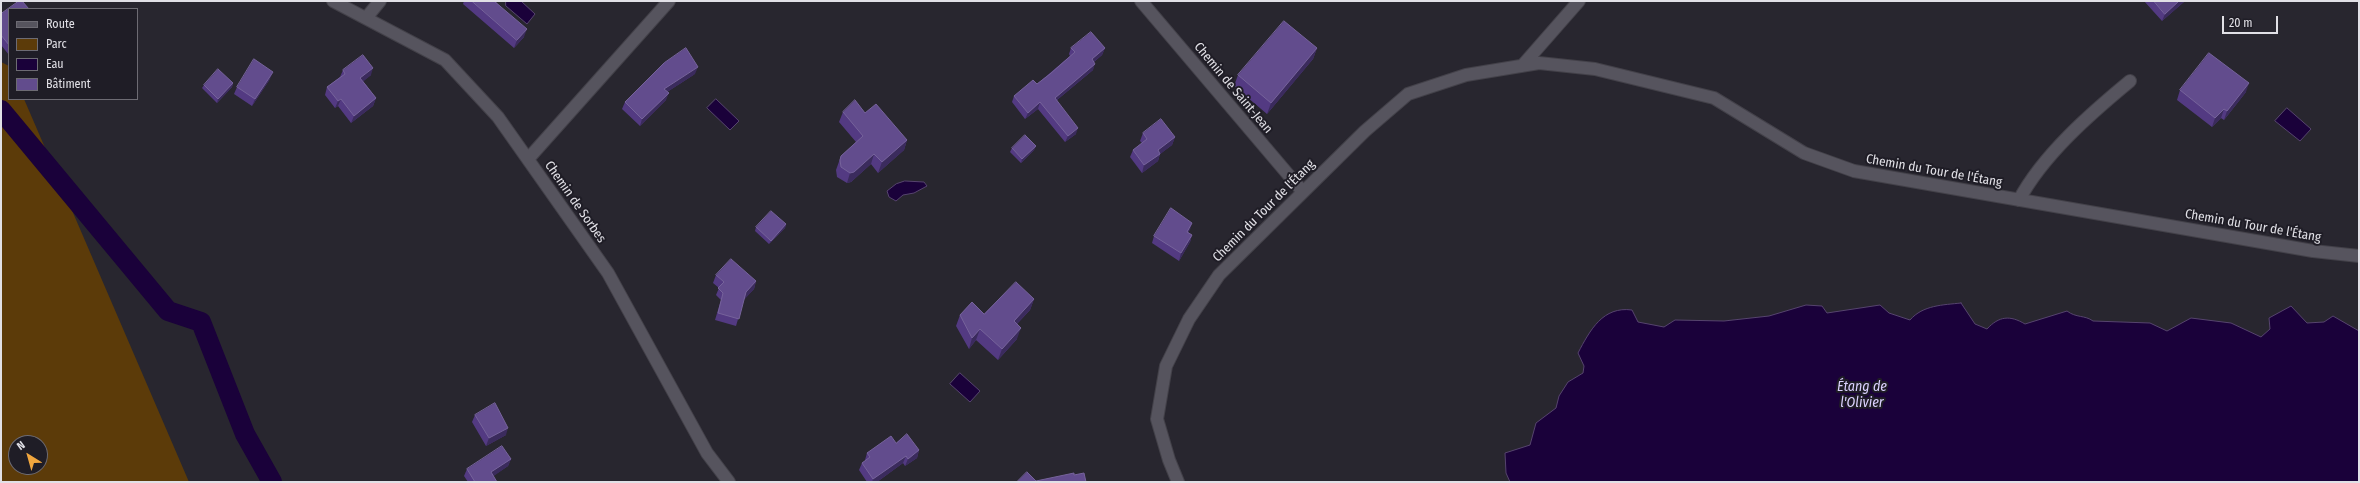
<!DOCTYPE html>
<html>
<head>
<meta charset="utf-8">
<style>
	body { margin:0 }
	#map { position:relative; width:2360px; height:483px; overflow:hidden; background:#28262f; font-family:"Fira Sans Condensed",sans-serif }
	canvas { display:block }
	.frame { position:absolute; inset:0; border:2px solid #e1e0e6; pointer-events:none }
	.legend { position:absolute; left:8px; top:8px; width:130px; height:92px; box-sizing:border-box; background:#1f1d26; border:1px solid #6d6b73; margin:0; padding:5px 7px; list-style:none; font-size:12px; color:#e1e0e6 }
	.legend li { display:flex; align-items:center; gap:8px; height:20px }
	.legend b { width:20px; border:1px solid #6d6b73 }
	.north { position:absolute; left:8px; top:435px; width:40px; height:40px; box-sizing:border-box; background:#1f1d26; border:1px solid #6d6b73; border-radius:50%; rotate:323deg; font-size:11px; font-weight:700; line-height:16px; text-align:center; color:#e1e0e6 }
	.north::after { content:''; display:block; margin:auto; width:14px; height:18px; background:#f0a63e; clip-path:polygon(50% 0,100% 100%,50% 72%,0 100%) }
	.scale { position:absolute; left:2222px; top:16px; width:56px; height:18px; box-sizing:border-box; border:2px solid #e1e0e6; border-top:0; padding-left:5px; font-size:12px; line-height:14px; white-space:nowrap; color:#e1e0e6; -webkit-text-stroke:3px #1f1d26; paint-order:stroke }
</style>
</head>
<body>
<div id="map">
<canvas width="2360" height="483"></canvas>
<div class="frame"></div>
<ul class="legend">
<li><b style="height:5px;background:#56545e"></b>Route</li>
<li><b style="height:11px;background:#5c3b09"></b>Parc</li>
<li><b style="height:11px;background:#1a013a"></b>Eau</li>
<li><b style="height:11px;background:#624c8d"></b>Bâtiment</li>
</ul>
<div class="north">N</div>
<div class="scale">20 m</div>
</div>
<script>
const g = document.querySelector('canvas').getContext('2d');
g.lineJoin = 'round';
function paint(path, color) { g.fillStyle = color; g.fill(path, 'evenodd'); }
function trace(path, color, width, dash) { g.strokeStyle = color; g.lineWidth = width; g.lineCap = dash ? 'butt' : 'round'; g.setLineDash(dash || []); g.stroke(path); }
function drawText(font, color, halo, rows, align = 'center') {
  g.font = font + ' "Fira Sans Condensed",sans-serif'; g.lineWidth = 4; g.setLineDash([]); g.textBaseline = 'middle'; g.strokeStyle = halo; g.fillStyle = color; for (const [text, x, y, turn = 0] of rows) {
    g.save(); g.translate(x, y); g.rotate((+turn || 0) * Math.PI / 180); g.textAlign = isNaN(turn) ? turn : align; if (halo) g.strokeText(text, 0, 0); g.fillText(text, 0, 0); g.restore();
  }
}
paint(new Path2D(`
	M1 62 9 66V99H24L189 482H1ZM16 443H40V467H16Z`), '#5c3b09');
const water = new Path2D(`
	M506 1H521L535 14 527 24 506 6Z
	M716 99 739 121 730 130 707 108Z
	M2287 108 2311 129 2300 141 2275 121Z
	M905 181 924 182 927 186 914 193 903 195 896 201 889 197 887 191 896 184Z
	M1961 303 1975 324 1987 329C1999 316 2010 315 2025 324L2067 311C2076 318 2085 315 2093 321L2150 323 2167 331 2191 318 2231 323 2261 337 2270 329 2269 318 2291 306 2307 323 2324 322 2333 316 2359 331V482H1510L1506 473 1505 453 1530 445 1536 423 1556 408 1559 396 1568 382 1583 373 1584 366 1578 353C1590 330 1603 306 1632 310L1638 322 1664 327 1675 320 1724 321 1769 316 1806 305 1822 306 1827 313 1880 305 1889 313 1910 320C1923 305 1943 305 1961 303Z
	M960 373 980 391 970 402 950 384Z`);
paint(water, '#1a013a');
trace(water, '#56446e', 1);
trace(new Path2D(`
	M1 110 168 311 201 322 245 434 272 482`), '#1a013a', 20);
const minor = new Path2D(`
	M333 1 445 60 498 117 608 273 707 453 729 482
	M1141 1 1303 192
	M366 18 380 1
	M1522 66 1579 1
	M528 159 669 1
	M2019 200C2043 155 2090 114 2130 81
	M1178 482 1169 460 1157 419 1166 366 1189 319 1219 275 1365 131 1408 94 1466 75 1539 63 1595 69 1714 98 1804 153 1854 171 2313 251 2359 256`);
trace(minor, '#434149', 14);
trace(minor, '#56545e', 12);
paint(new Path2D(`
	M464 1H497L496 2 524 37 514 48 463 4Z
	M2144 1H2185L2162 21Z
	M9 9V55L1 45V14Z
	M1071 48H1105L1102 55 1094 62 1093 70 1057 100 1076 134 1065 142 1038 109 1025 119 1012 102 1014 96 1037 84 1070 56 1069 54Z
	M1317 48 1313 59 1267 114 1234 86 1238 75Z
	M343 70 371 75 363 81 376 98 373 106 351 123 338 106 335 108 325 95 327 87 340 77Z
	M695 74 667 92 666 100 640 126 622 109 625 102Z
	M270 79 252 106 234 94 237 87Z
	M233 83 232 87 217 103 202 88 204 85Z
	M2180 90 2246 92 2224 120 2221 118 2212 127 2177 100Z
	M843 112 865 113 907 140 904 150 878 173 871 164 851 182 847 183 837 177 836 170 841 156 856 142 839 122Z
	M1143 133 1175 137 1172 145 1160 154 1158 161 1142 173 1130 157 1133 150 1142 143 1140 141Z
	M1036 146 1034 150 1021 163 1010 152 1012 148Z
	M1192 223 1188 232 1192 235 1190 242 1179 261 1152 243 1154 236Z
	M786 224 785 228 769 244 755 231 756 227Z
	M716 275 756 281 754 289 744 299 736 326 715 320 721 300 716 295 719 288 713 283Z
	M1034 299 1030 310 1017 324V339L998 360 976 340 969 349 956 326 960 315 984 314Z
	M475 415 506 435 486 446 472 422Z
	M896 443 919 450 917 458 905 466 903 463 877 482H867L859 470 862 463 865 461V460L867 453Z
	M511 459 508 466 493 476 497 482H468L464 476 467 469Z`), '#533a82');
paint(new Path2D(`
	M2179 1H2185L2162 21 2165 14Z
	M527 29 524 37 514 48 517 40Z
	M1105 48 1102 55 1089 66 1092 59Z
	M1317 48 1313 59 1267 114 1271 103Z
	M1095 64 1093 70 1052 104 1055 98Z
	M698 67 695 74 661 96 664 89Z
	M373 68 371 75 358 86 360 78Z
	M273 72 270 79 252 106 255 99Z
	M233 83 232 87 217 103 218 99Z
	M2249 83 2246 92 2224 120 2227 111Z
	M669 93 666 100 640 126 642 119Z
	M376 98 373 106 351 123 354 116Z
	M341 99 338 106 335 108 338 101Z
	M1040 102 1038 109 1025 119 1028 113Z
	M2224 109 2221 118 2212 127 2215 118Z
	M1078 128 1076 134 1065 142 1068 136Z
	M1175 137 1172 145 1155 158 1158 150Z
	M907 140 904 150 878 173 882 162Z
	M1036 146 1034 150 1021 163 1022 159Z
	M874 154 871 164 851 182 847 183 850 173Z
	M1160 154 1158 161 1142 173 1144 165Z
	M1192 223 1190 230 1184 239 1187 232Z
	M786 224 785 228 769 244 771 241Z
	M1192 235 1190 242 1179 261 1181 253Z
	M756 281 754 289 744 300 746 292Z
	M1034 299 1030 310 1010 331 1014 321Z
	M1021 328 1017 339 998 360 1002 349Z
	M980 329 976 340 969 349 972 338Z
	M508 428 506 435 486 446 489 438Z
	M919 450 917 458 905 466 908 459Z
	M906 456 903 463 877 482H872L873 479Z
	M511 459 508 466 488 480 491 472Z`), '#3b2b5d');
const building = new Path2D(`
	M19 1H22L29 9H9V45L1 35V14Z
	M472 1H494L527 29 517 40Z
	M2154 1H2179L2165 14Z
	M1284 21 1317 48 1271 103 1238 75Z
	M1091 32 1105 48 1092 59 1095 64 1055 98 1078 128 1068 136 1040 102 1028 113 1014 96 1033 80 1037 84 1050 74 1075 52 1071 48Z
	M686 48 698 67 664 89 669 93 642 119 625 102 664 63Z
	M2209 53 2249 83 2227 111 2224 109 2215 118 2180 90Z
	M363 55 373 68 360 78 376 98 354 116 341 99 338 101 327 87 345 74 343 70Z
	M254 59 273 72 255 99 237 87Z
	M218 69 233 83 218 99 204 85Z
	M855 100 865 113 876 104 907 140 882 162 874 154 854 172 850 173 841 167 840 160 841 156 863 136 843 112Z
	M1161 119 1175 137 1158 150 1160 154 1144 165 1133 150 1147 139 1143 133Z
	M1025 135 1036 146 1022 159 1012 148Z
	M1171 208 1192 223 1187 232 1192 235 1181 253 1154 236Z
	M771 211 786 224 771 241 756 227Z
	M731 259 756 281 746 292 739 319 718 313 723 293 718 288 724 282 716 275Z
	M1016 282 1034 299 1014 321 1021 328 1002 349 980 329 972 338 960 315 972 302 984 314Z
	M495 403 508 428 489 438 475 415Z
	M907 434 919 450 908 459 906 456 873 479 862 463 870 457 867 453 891 436 896 443Z
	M502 446 511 459 491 472 497 482H475L467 469Z
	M1027 472 1036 481 1074 473V475L1084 473 1086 482H1017Z`);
paint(building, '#624c8d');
trace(building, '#76639b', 1);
drawText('13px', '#e1e0e6', '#1f1d26', [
	["Chemin de Saint-Jean",1233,88,50],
	["Chemin du Tour de l'Étang",1934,171,10],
	["Chemin de Sorbes",575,202,55],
	["Chemin du Tour de l'Étang",1264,211,-45],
	["Chemin du Tour de l'Étang",2253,226,10]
]);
drawText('italic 14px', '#dbd1fe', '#1f1d26', [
	["Étang de",1862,387],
	["l'Olivier",1862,403]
]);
</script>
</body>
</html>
